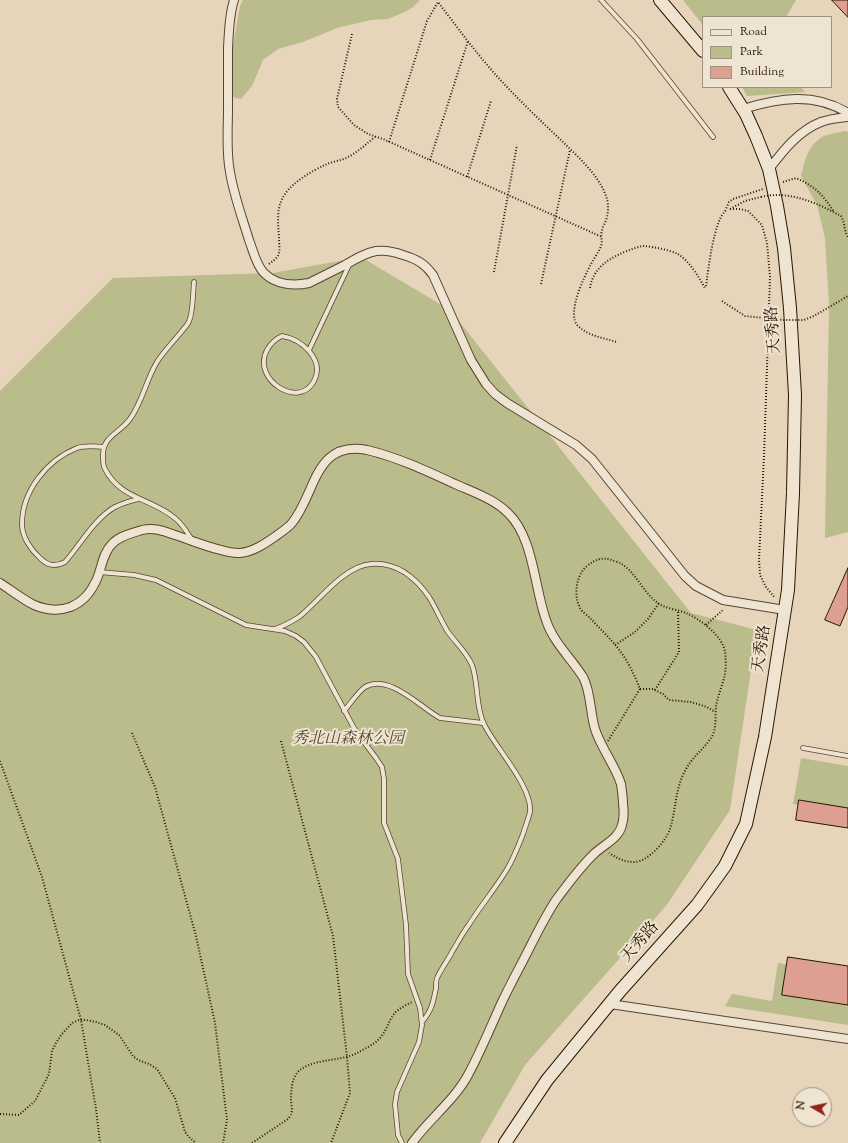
<!DOCTYPE html>
<html>
<head>
<meta charset="utf-8">
<style>
	body { margin:0 }
	#map { position:relative; width:848px; height:1143px; overflow:hidden; background:#e6d5ba; font-family:"Sorts Mill Goudy",serif }
	canvas { display:block }
	.legend { position:absolute; left:702px; top:16px; width:130px; height:72px; box-sizing:border-box; background:#efe4d2; border:1px solid #9f927e; margin:0; padding:5px 7px; list-style:none; font-size:12px; color:#271701 }
	.legend li { display:flex; align-items:center; gap:8px; height:20px }
	.legend b { width:20px; border:1px solid #9f927e }
	.north { position:absolute; left:792px; top:1087px; width:40px; height:40px; box-sizing:border-box; background:#efe4d2; border:1px solid #9f927e; border-radius:50%; rotate:279deg; font-size:11px; font-weight:700; line-height:16px; text-align:center; color:#271701 }
	.north::after { content:''; display:block; margin:auto; width:14px; height:18px; background:#8f2418; clip-path:polygon(50% 0,100% 100%,50% 72%,0 100%) }
</style>
</head>
<body>
<div id="map">
<canvas width="848" height="1143"></canvas>
<ul class="legend">
<li><b style="height:5px;background:#efe4d2"></b>Road</li>
<li><b style="height:11px;background:#babc8c"></b>Park</li>
<li><b style="height:11px;background:#dc9f92"></b>Building</li>
</ul>
<div class="north">N</div>
</div>
<script>
const g = document.querySelector('canvas').getContext('2d');
g.lineJoin = 'round';
function paint(path, color) { g.fillStyle = color; g.fill(path, 'evenodd'); }
function trace(path, color, width, dash) { g.strokeStyle = color; g.lineWidth = width; g.lineCap = dash ? 'butt' : 'round'; g.setLineDash(dash || []); g.stroke(path); }
function drawText(font, color, halo, rows, align = 'center') {
  g.font = font + ' "Sorts Mill Goudy","Noto Serif SC",serif'; g.lineWidth = 4; g.setLineDash([]); g.textBaseline = 'middle'; g.strokeStyle = halo; g.fillStyle = color; for (const [text, x, y, turn = 0] of rows) {
    g.save(); g.translate(x, y); g.rotate((+turn || 0) * Math.PI / 180); g.textAlign = isNaN(turn) ? turn : align; if (halo) g.strokeText(text, 0, 0); g.fillText(text, 0, 0); g.restore();
  }
}
paint(new Path2D(`
	M243 0H420L413 7 405 12 388 19 371 20 337 28 303 42 278 49 263 60 252 86 241 99 232 97V52L240 6Z
	M683 0H796L786 17H703V25Z
	M742 87H801L805 92 747 96Z
	M846 131 848 132V532L825 538 829 305 825 238 817 205 801 176C805 160 809 141 827 135 833 133 840 132 846 131Z
	M361 257 450 310 691 613 757 630 730 810 666 906 525 1065 480 1143H0V391L113 278 273 273Z
	M801 758 848 766V813L793 804Z
	M778 963 848 973V1025L725 1006 732 994 772 1001Z`), '#babc8c');
const building = new Path2D(`
	M832 0H848V17Z
	M848 568V607L840 626 825 620Z
	M799 800 848 808V828L796 820Z
	M788 957 848 966V1005L782 995Z`);
paint(building, '#dc9f92');
trace(building, '#271701', 1);
const service = new Path2D(`
	M601 0 637 39 713 137
	M282 336C302 339 325 360 314 381 299 410 251 379 267 350 271 343 275 339 282 336Z
	M309 350 350 263
	M104 447C95 446 85 445 77 448 47 460 22 491 22 524 22 537 31 550 40 558 48 566 55 567 65 562 80 545 95 518 115 507 122 503 131 501 138 499
	M192 540C187 532 183 525 176 519 152 498 121 500 105 469 103 466 103 461 103 457 102 436 119 434 130 419 142 403 146 380 157 362 164 351 174 341 182 331 184 328 188 325 189 321 193 314 193 291 194 282
	M99 572 134 575 156 580 246 625 285 631 296 636 304 642 316 657 355 730 376 758 382 767 384 779V823L398 859 406 925 408 974 420 1008 422 1025 419 1042 397 1092 395 1104 398 1135 402 1143
	M275 629C284 626 291 622 299 617 319 601 344 566 371 564 396 562 415 577 429 597 436 608 441 621 448 632 456 643 467 653 472 665 479 684 475 706 484 724 494 746 533 787 530 812 528 820 525 827 523 834 518 847 513 860 506 871 494 890 480 907 468 926 462 934 457 944 452 952 448 960 441 969 437 978 436 981 436 985 436 988 433 1003 432 1010 422 1022
	M344 711C351 703 357 693 365 687 389 673 421 708 440 718L483 723
	M803 748 848 756`);
const minor = new Path2D(`
	M234 0C229 15 229 32 228 48 228 68 228 88 228 109 228 130 226 152 230 172 234 196 242 217 249 240 253 250 256 265 264 273 276 285 294 286 309 283 321 277 333 271 345 265 355 259 365 253 376 251 385 250 395 252 403 255 417 259 425 264 433 275L471 360 486 384 495 394 507 403 576 445 592 459 685 576 696 586 723 600 785 610
	M743 109C779 98 814 92 848 113
	M769 169C783 151 798 131 821 122 829 119 839 118 848 117
	M0 583C11 590 22 599 34 605 61 616 84 607 96 581 102 569 102 554 112 544 119 536 132 533 142 530 154 527 164 531 175 535 191 540 224 554 240 553 253 552 266 543 276 536 281 532 288 528 292 523 316 494 314 440 367 450 397 457 427 471 455 484 473 492 494 499 508 513 534 538 534 587 546 620 553 642 571 658 583 677 591 691 590 713 595 729 601 748 615 765 621 784 622 791 623 798 623 804 624 811 624 818 622 825 619 838 605 844 595 853 580 867 568 884 556 900 546 915 538 931 530 947 521 965 511 983 502 1002 491 1026 481 1051 468 1075 454 1101 429 1119 412 1143
	M610 1004 848 1039`);
const secondary = new Path2D(`
	M660 0 703 51
	M505 1143 547 1080 620 991 697 905 725 866 746 824 765 737 788 590 793 493 795 395 790 308 784 248 777 206 769 169 756 136 746 114 729 87`);
trace(service, '#57462f', 5.5);
trace(minor, '#57462f', 10);
trace(secondary, '#271701', 14);
trace(new Path2D(`
	M352 34 337 99 338 107 354 125 368 134 383 139 602 237
	M389 142 427 21 438 2C460 31 482 61 507 87 525 106 544 124 563 142 579 158 600 176 607 199 609 206 608 216 605 223 604 225 602 228 602 231 600 236 603 241 601 246 599 252 594 258 591 264 584 277 566 314 578 326 588 336 604 338 617 342
	M430 160 468 41
	M467 177 491 101
	M783 182 796 178C816 187 822 194 834 212
	M730 209H740L748 211 762 225 767 243 770 277 764 456 759 560 760 575 766 587 775 598
	M730 209 745 201 761 197
	M725 211 729 202 733 199 763 189
	M269 264C273 261 278 258 279 253 280 249 279 243 279 238 278 222 276 207 285 194 292 183 313 170 325 165 332 161 341 161 348 157 358 152 366 144 375 137
	M494 272 517 145
	M541 284 570 150
	M706 286C708 272 714 218 726 211
	M590 288C593 268 609 258 627 251 633 249 639 246 645 246 654 247 670 250 678 254 690 262 698 276 705 288
	M706 625 724 609
	M615 645 635 632 648 619 659 603
	M640 689H653L663 694 669 700 691 702 707 707 715 712
	M655 690 679 652 678 610
	M132 733 155 787 196 936 215 1023 227 1120 223 1143
	M281 741 333 936 347 1057 350 1093 331 1143
	M608 741 640 689C635 676 627 659 617 647 609 637 599 628 590 618 587 615 582 612 580 608 579 605 577 602 577 599 575 588 578 573 587 566 596 559 601 557 612 560 614 561 618 562 620 563 638 573 644 597 663 606 670 609 679 610 686 613 700 619 723 636 725 652 726 659 726 667 725 674 723 684 718 695 716 706 715 716 717 729 711 738 703 750 692 757 685 771 675 789 676 810 670 829 666 841 648 862 634 862 624 862 617 858 609 853
	M0 761 42 877 81 1020 96 1109 100 1143
	M0 1114 19 1115 35 1101 49 1074 52 1051 56 1043 62 1034 72 1023 79 1020H86L96 1022 105 1025 119 1035 133 1056 138 1060 149 1064 157 1069 175 1098 185 1132 190 1138 196 1143
	M252 1143 288 1119C288 1119 291 1115 291 1114 293 1110 291 1104 291 1099 291 1091 292 1079 297 1073 310 1058 340 1062 357 1053 364 1049 373 1045 378 1040 386 1033 388 1022 394 1014 398 1009 406 1005 412 1002`), '#271701', 2, [1, 2]);
trace(service, '#efe4d2', 4);
trace(minor, '#efe4d2', 8);
trace(secondary, '#efe4d2', 12);
trace(new Path2D(`
	M761 197C789 190 817 203 841 216 845 223 844 231 848 237
	M722 301 745 316 784 320H804L814 316 848 296`), '#271701', 2, [1, 2]);
drawText('16px', '#271701', '#efe4d2', [
	["天秀路",775,330,-94],
	["天秀路",763,649,-81],
	["天秀路",641,943,-48]
]);
drawText('italic 16px', '#53492b', '#efe4d2', [
	["秀北山森林公园",348,740]
]);
</script>
</body>
</html>
